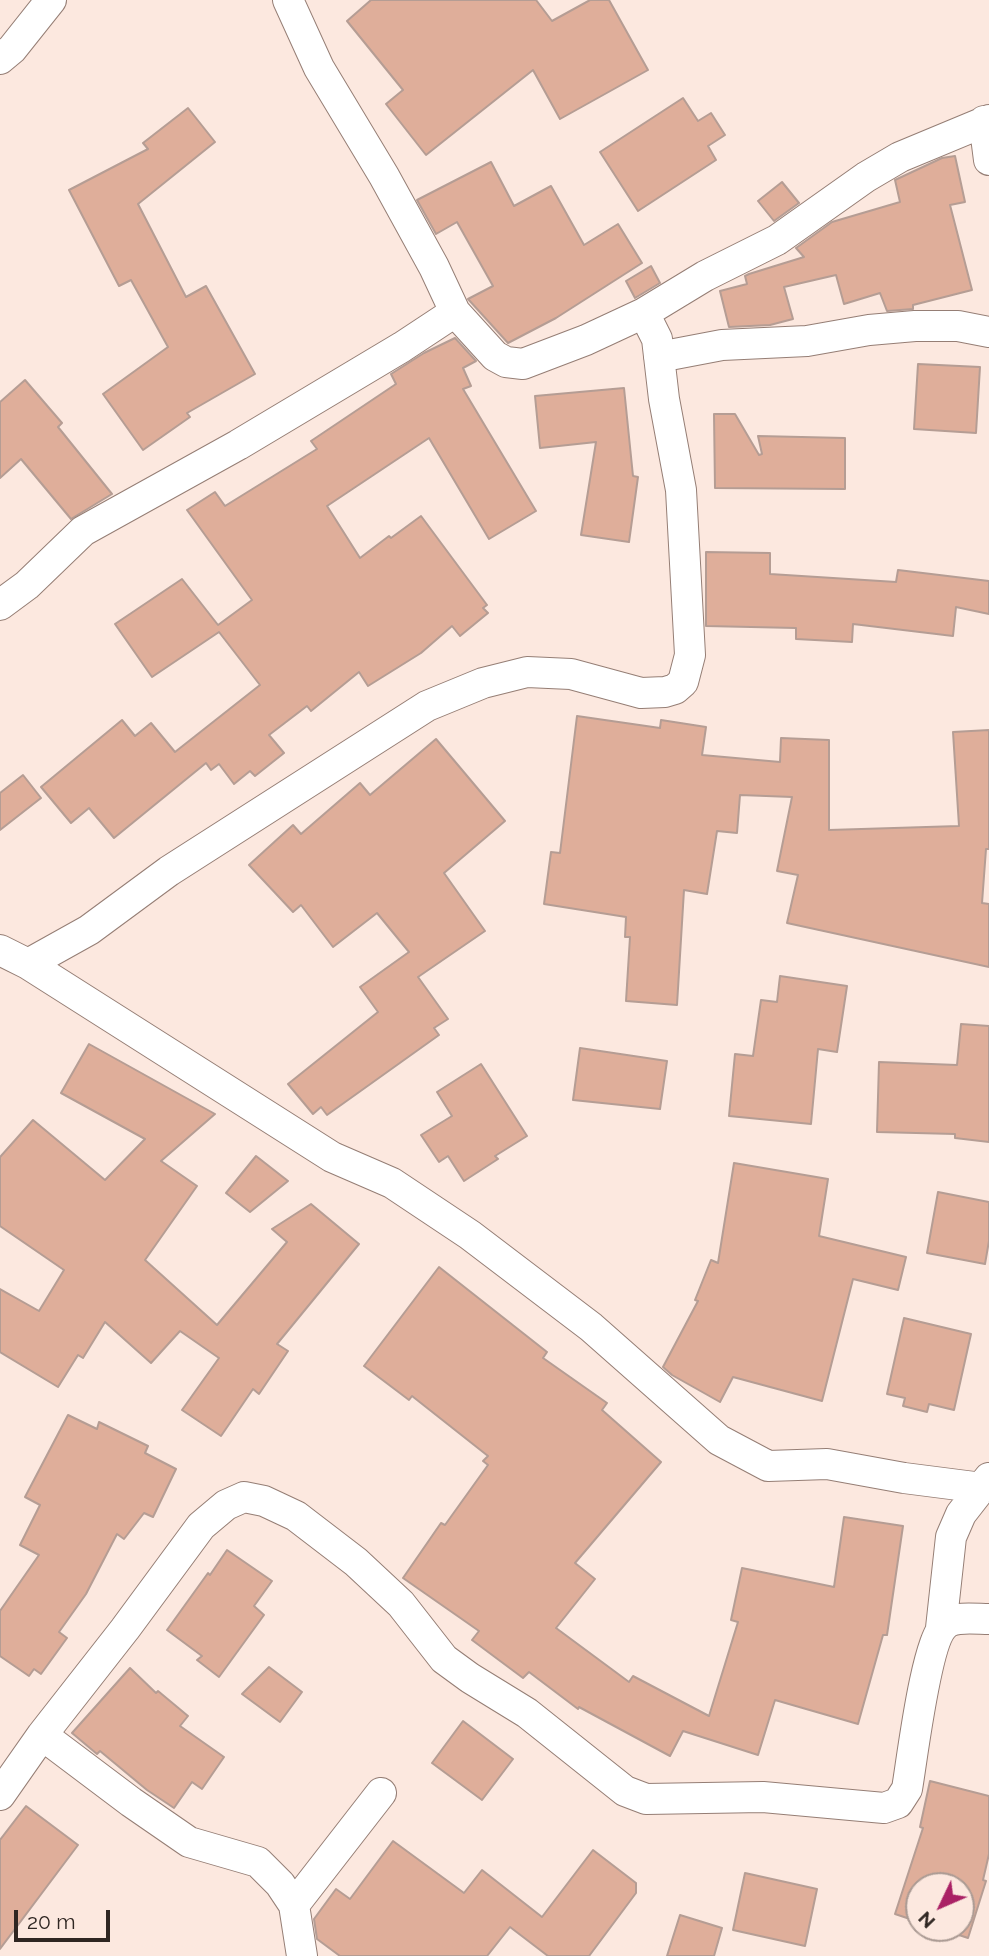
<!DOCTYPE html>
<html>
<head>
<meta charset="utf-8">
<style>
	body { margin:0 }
	#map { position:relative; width:989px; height:1956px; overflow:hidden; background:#fce8df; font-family:Raleway,sans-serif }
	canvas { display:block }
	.north { position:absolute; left:905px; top:1872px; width:70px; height:70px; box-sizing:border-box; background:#fce8df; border:2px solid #aa9a93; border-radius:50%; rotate:226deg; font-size:19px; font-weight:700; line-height:28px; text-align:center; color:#2f2622 }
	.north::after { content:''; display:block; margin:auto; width:24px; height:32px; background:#aa2165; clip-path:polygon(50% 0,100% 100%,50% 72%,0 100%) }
	.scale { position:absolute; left:14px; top:1910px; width:96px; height:32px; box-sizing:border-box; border:4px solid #2f2622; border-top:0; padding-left:9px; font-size:21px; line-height:24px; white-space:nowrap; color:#2f2622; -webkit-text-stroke:5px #fce8df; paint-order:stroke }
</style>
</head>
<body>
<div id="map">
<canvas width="989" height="1956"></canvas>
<div class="north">N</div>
<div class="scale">20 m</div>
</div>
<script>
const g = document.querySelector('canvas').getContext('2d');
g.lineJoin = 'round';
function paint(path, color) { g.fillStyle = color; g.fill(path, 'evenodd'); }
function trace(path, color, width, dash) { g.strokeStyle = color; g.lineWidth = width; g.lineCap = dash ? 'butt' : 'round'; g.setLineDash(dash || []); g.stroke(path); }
const building = new Path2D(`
	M371 0H536L552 21 590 0H609L648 70 560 119 533 70 426 155 386 104 403 90 347 21Z
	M683 98 698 121 711 113 725 135 708 146 716 160 638 211 600 152Z
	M188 108 215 142 138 204 186 297 206 286 255 374 187 413 190 417 143 450 103 394 168 347 131 280 119 286 69 190 148 149 143 143Z
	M955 156 965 202 950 205 972 290 913 305V309L887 311 880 293 844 304 836 275 784 287 793 319 770 325 729 327 720 291 747 284 745 276 749 274 804 257 796 248 832 222 900 202 895 180 942 158Z
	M491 162 514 206 551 186 584 245 618 224 642 263 556 318 508 343 468 299 493 286 457 222 436 234 417 200Z
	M782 182 799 203 774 221 758 201Z
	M651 266 660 283 635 298 626 281Z
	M455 338 476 361 463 368 471 386 463 389 536 511 489 539 429 438 327 506 360 558 389 536 391 538 421 516 487 605 483 608 488 613 460 636 452 626 421 653 368 686 359 672 311 711 307 706 269 735 284 753 255 776 250 771 234 784 219 764 211 770 206 763 114 838 89 808 71 823 41 787 122 720 135 736 151 723 175 752 260 685 219 632 152 677 115 624 182 579 218 625 252 600 187 510 215 492 225 506 317 449 311 441 396 384 391 374 424 353Z
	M918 364 980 367 976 433 914 429Z
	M25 380 62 423 58 427 112 494 71 519 21 459 0 478V402Z
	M624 388 633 476 638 477 629 542 581 535 596 442 540 448 535 396Z
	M714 414H735L759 455 762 454 758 436 845 438V489L715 488Z
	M706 552 770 553V574L896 582 898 570 989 581V614L956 607 953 636 853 624 852 642 796 639V628L706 626Z
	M577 716 660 728 661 720 706 727 702 755 780 762 781 738 829 740V830L959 826 953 732 989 730V849H986L982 903 989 904V967L787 923 798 875 777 871 792 797 740 795 737 833 717 831 707 894 684 890 677 1005 626 1001 630 937H625L626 917 544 904 551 852 560 853Z
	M436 739 505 821 444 873 485 931 418 977 448 1019 434 1028 439 1035 327 1115 321 1107 313 1114 288 1084 378 1012 360 987 409 952 377 913 333 947 301 905 293 912 249 865 293 825 301 834 360 783 370 795Z
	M23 775 41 798 0 830V793Z
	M780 976 847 986 837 1052 818 1049 811 1124 729 1116 735 1054 753 1056 761 1000 777 1002Z
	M961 1024 989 1026V1142L955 1138V1134L877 1132 879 1062 957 1065Z
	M89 1044 215 1114 161 1161 197 1186 145 1260 217 1325 287 1242 272 1229 311 1204 359 1244 277 1344 288 1351 259 1394 253 1389 221 1436 182 1410 219 1358 180 1331 151 1363 105 1322 83 1358 78 1355 58 1387 0 1352V1289L39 1311 64 1270 0 1226V1157L33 1120 105 1180 145 1139 61 1093Z
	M580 1048 667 1061 660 1109 573 1100Z
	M481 1064 527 1136 495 1156 498 1159 464 1181 448 1156 439 1162 421 1135 452 1116 437 1092Z
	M256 1156 288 1181 250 1212 226 1193Z
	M734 1163 828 1179 819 1236 906 1257 898 1290 853 1279 822 1401 733 1377 720 1402 672 1375 663 1367 698 1301 695 1300 711 1260 718 1263Z
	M938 1192 989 1202V1241L985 1264 927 1253Z
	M439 1267 547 1352 543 1358 607 1403 602 1410 661 1462 575 1563 595 1579 556 1628 629 1682 633 1676 709 1716 738 1622 731 1620 742 1568 834 1587 844 1517 903 1526 887 1635H883L858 1724 775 1700 758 1755 683 1731 670 1756 579 1707 578 1709 529 1672 523 1678 472 1640 479 1631 403 1578 441 1523 445 1525 488 1465 483 1461 488 1456 412 1396 409 1400 364 1366Z
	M904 1318 971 1334 954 1410 929 1404 927 1412 903 1406 905 1398 887 1394Z
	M68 1415 97 1429 99 1422 148 1446 145 1453 176 1469 153 1517 144 1513 124 1539 117 1534 86 1594 59 1632 67 1638 41 1674 34 1669 29 1676 0 1656V1611L39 1555 20 1545 40 1505 25 1497Z
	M227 1550 272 1581 254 1606 264 1615 219 1677 197 1660 202 1656 167 1630 208 1573 210 1575Z
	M269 1667 302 1692 280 1722 242 1694Z
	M130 1668 156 1693 158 1691 188 1716 180 1726 224 1757 202 1789 192 1782 174 1808 147 1790 100 1751 97 1754 72 1733Z
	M463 1721 513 1759 482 1800 432 1763Z
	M930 1781 989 1796V1854L983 1880 986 1881 968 1938 938 1928H961V1886H919V1922L895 1914 923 1828 920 1827Z
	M26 1806 78 1845 0 1949V1840Z
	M393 1841 464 1893 482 1870 542 1917 593 1850 636 1883V1893L589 1956H548L510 1927 487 1956H340L317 1939 314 1919 336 1889 350 1899Z
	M745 1873 817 1889 805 1946 733 1930Z
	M680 1915 722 1928 714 1956H667Z`);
paint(building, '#dfae9a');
trace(building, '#b59d94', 2);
const street = new Path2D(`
	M0 59 12 49 51 0
	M984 121 989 160
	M455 312 495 356 506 362 523 364 586 340 644 313
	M659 357 722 345 807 341 869 330 915 326H958L989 332
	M0 605 27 585 83 531 238 445 402 347 455 312 434 267 384 176 319 68 288 0
	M0 950 28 964 332 1157 392 1183 470 1235 591 1327 719 1440 768 1466 827 1464 904 1478 982 1488
	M28 964 89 930 169 871 427 706 483 683 527 672 571 674 641 693 665 692 675 689 683 682 690 655 681 490 664 399 657 339 644 313 705 276 777 240 866 177 900 157 989 120
	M941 1628 951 1537 961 1514 989 1478
	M42 1735 131 1802 189 1842 258 1862 280 1884 294 1905 302 1956
	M0 1795 42 1735 125 1629 201 1526 226 1505 244 1497 264 1501 296 1516 356 1562 401 1604 444 1659 470 1678 527 1713 625 1791 646 1799 763 1797 884 1808 898 1803 907 1789C912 1761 926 1637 947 1623 957 1616 977 1619 989 1619
	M294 1905 381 1793`);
trace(street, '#957e75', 32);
trace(street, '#fff', 30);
</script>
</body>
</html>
